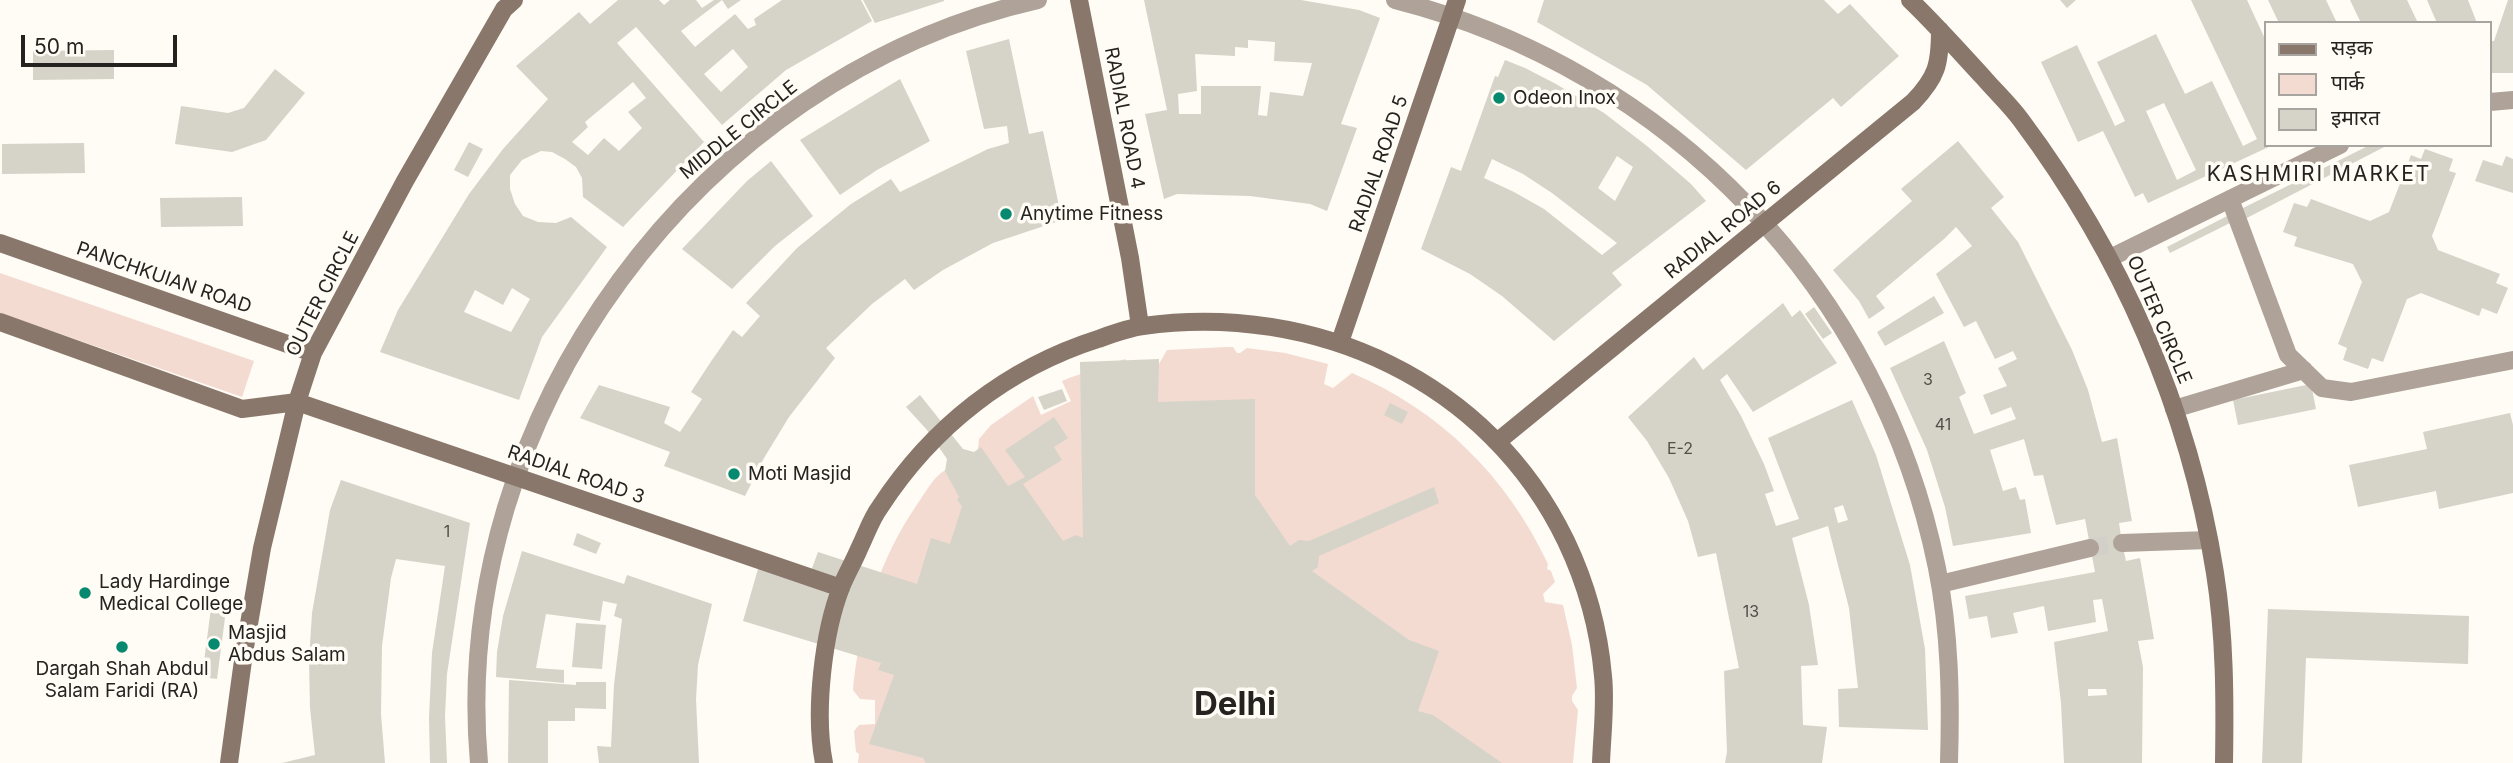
<!DOCTYPE html>
<html>
<head>
<meta charset="utf-8">
<style>
	body { margin:0 }
	#map { position:relative; width:2513px; height:763px; overflow:hidden; background:#fffbf5; font-family:Inter,"Noto Sans Devanagari",sans-serif }
	canvas { display:block }
	.legend { position:absolute; left:2264px; top:21px; width:228px; height:126px; box-sizing:border-box; background:#fffbf5; border:2px solid #a8a5a0; margin:0; padding:9px 12px; list-style:none; font-size:21px; color:#252320 }
	.legend li { display:flex; align-items:center; gap:14px; height:35px }
	.legend b { width:35px; border:2px solid #a8a5a0 }
	.scale { position:absolute; left:21px; top:35px; width:156px; height:32px; box-sizing:border-box; border:4px solid #252320; border-top:0; padding-left:9px; font-size:21px; line-height:24px; white-space:nowrap; color:#252320; -webkit-text-stroke:5px #fffbf5; paint-order:stroke }
</style>
</head>
<body>
<div id="map">
<canvas width="2513" height="763"></canvas>
<ul class="legend">
<li><b style="height:9px;background:#88776a"></b>सड़क</li>
<li><b style="height:19px;background:#f3dbd2"></b>पार्क</li>
<li><b style="height:19px;background:#d6d4c9"></b>इमारत</li>
</ul>
<div class="scale">50 m</div>
</div>
<script>
const g = document.querySelector('canvas').getContext('2d');
g.lineJoin = 'round';
function paint(path, color) { g.fillStyle = color; g.fill(path, 'evenodd'); }
function trace(path, color, width, dash) { g.strokeStyle = color; g.lineWidth = width; g.lineCap = dash ? 'butt' : 'round'; g.setLineDash(dash || []); g.stroke(path); }
function drawText(font, color, halo, rows, align = 'center') {
  g.font = font + ' Inter,sans-serif'; g.lineWidth = 7; g.setLineDash([]); g.textBaseline = 'middle'; g.strokeStyle = halo; g.fillStyle = color; for (const [text, x, y, turn = 0] of rows) {
    g.save(); g.translate(x, y); g.rotate((+turn || 0) * Math.PI / 180); g.textAlign = isNaN(turn) ? turn : align; if (halo) g.strokeText(text, 0, 0); g.fillText(text, 0, 0); g.restore();
  }
}
paint(new Path2D(`
	M0 273 254 361 242 397 0 313Z
	M1227 347H1233L1237 353H1240L1247 348 1285 353 1328 364 1324 384 1333 388 1352 373C1441 411 1507 477 1548 564L1547 569 1551 571 1555 582 1543 594 1545 602 1563 605 1572 645 1577 688 1572 696V701L1578 710 1573 763H858L859 754 856 752 854 731 859 725 875 724V700L860 699 853 690C859 623 880 558 918 503 925 493 932 480 941 473 951 465 965 463 977 460L979 439 991 425 1033 396 1041 415 1071 401 1062 381 1069 378 1125 359 1137 370 1156 369 1167 350Z`), '#f3dbd2');
paint(new Path2D(`
	M618 0H659L664 5 670 0H696L702 8 714 0H741L728 9 722 0 681 31 695 47 735 14 748 29 756 25 754 19 782 0H861L872 21 786 70 722 125 636 27 617 43 704 142 623 227 583 197 582 178 576 167 565 159 552 152 541 151 522 160 510 175V189L515 204 523 216 538 222 556 223 571 217 607 247 542 337 519 400 380 352 398 310 469 194 503 149 548 99 516 66 579 12 590 24ZM733 49 748 67 721 92 704 74ZM633 82 646 98 628 112 642 128 619 151 604 138 588 155 572 142 588 127 585 122ZM512 288 530 299 511 332 464 312 475 290 503 305Z
	M863 0H944V1L875 23Z
	M1144 0H1301L1359 10 1380 18 1341 124 1357 128 1327 211 1310 204 1250 196 1177 194 1164 199 1145 114 1167 110ZM1248 40 1275 42 1274 61 1312 63 1303 96 1270 92 1267 116 1258 115 1261 86H1201V114H1179L1178 94 1197 91 1195 54 1235 56V47L1248 48Z
	M1544 0H1824L1838 14 1850 4 1899 56 1841 107 1833 98 1746 170 1647 85 1537 22Z
	M2060 0H2076L2067 8Z
	M2191 0H2247L2266 41V145H2273L2148 203 2143 193 2135 197 2103 131 2078 142 2041 62 2077 45 2115 126 2125 121 2097 62 2156 34 2185 94 2212 81 2243 146 2257 139ZM2164 103 2196 170 2177 180 2146 111Z
	M2268 0H2326L2337 23H2279Z
	M2350 0H2407L2418 23H2361Z
	M2427 0H2468L2477 23H2437Z
	M2508 0H2513V73H2490V41H2494Z
	M1009 39 1029 134 1043 131 1062 220 993 243 943 270 914 290 905 279 872 304 826 348 835 358 789 417 764 458 745 496 664 466 670 452 580 418 599 385 670 407 664 423 680 432 702 399 691 392 712 360 733 330 742 337 760 316 746 303 797 248 851 204 891 179 900 192 988 149 1009 143 1007 126 984 129 966 51Z
	M114 50V79L33 80V51Z
	M1505 60 1525 68 1556 84 1604 113 1647 146 1691 184 1706 201 1612 273 1622 285 1554 341 1502 296 1470 274 1421 249 1451 167 1461 171 1495 76 1498 77ZM1617 156 1633 167 1615 201 1598 188ZM1492 159 1523 174 1552 193 1617 243 1602 255 1544 209 1514 192 1484 178Z
	M275 69 305 93 266 140 232 152 175 144 181 106 228 113 244 108Z
	M900 79 930 141 877 170 840 195 800 140Z
	M1958 141 2004 197 1991 208 2018 242 2072 350 2088 390 2102 442 2117 438 2132 521 2119 523 2122 543 2126 561 2140 558 2154 639 2138 641 2143 667 2142 763H2064L2061 703 2054 642 2108 631 2102 599 2093 600 2096 622 2048 631 2044 606 2013 613 2018 633 1991 638 1987 616 1969 619 1965 596 2095 572 2085 519 2056 525 2043 475 2034 476 2024 439 1990 450 2003 491 2016 487 2020 500 2025 499 2031 533 1953 546 1945 507 1927 450 1890 368 1944 341 1966 393 1959 397 1974 434 2016 419 2011 407 1991 415 1983 395 2007 386 1998 368 2017 359 2013 351 1995 359 1976 321 1964 327 1936 274 1972 246 1956 227 1944 239 1876 296 1885 308 1869 319 1859 301 1833 270 1912 201 1901 189ZM2088 689H2106L2107 695 2088 696Z
	M469 142 483 149 468 177 454 170Z
	M84 143 85 173 2 174V144Z
	M2370 145H2388L2241 221 2237 211Z
	M2425 149 2453 159 2449 171 2456 173 2432 236 2438 250 2500 274 2496 283 2508 288 2497 314 2482 308 2479 316 2421 293 2407 299 2383 362 2372 358 2368 369 2343 360 2347 348 2338 344 2362 282 2353 264 2294 246 2297 237 2283 232 2294 203 2307 207 2311 199 2370 221 2389 212 2411 155 2421 159Z
	M2506 156 2513 159V193L2475 181 2483 160 2502 166Z
	M771 161 813 216 775 246 732 289 682 249 747 181Z
	M242 197 243 226 161 227 160 198Z
	M2229 215 2232 222 2170 253 2167 247Z
	M1934 296 1944 313 1885 346 1877 332Z
	M1783 303 1792 317 1800 310 1837 363 1753 412 1727 374 1720 380 1741 416 1764 464 1774 491 1765 494 1776 526 1799 519 1768 438 1852 400 1876 455 1910 565 1925 649 1928 730 1839 727 1838 689 1858 688 1849 608 1828 526 1792 538 1809 605 1818 665 1801 666 1803 725 1827 727 1822 763H1725L1727 752 1724 671 1739 668 1716 553 1698 557 1688 521 1669 478 1647 441 1628 417 1694 357 1703 370ZM1843 505 1848 520 1838 523 1834 508Z
	M1814 307 1832 333 1823 339 1805 314Z
	M1159 359 1158 402 1255 399V495L1290 546 1299 540 1309 541 1434 487 1439 503 1319 556 1318 567 1312 571 1409 640 1439 651 1418 711 1433 715 1502 763H926L923 758 869 744 894 675 878 670 881 663 743 621 762 555 811 571 818 552 917 584 931 538 950 544 962 506 957 500 959 497 945 471 947 459 927 430 906 407 920 395 963 449 974 452 981 447 1008 486 1025 477 1005 450 1054 417 1068 438 1054 447 1062 460 1023 484 1063 541 1076 535 1083 538 1080 362Z
	M2311 384 2316 409 2238 425 2233 400Z
	M1062 389 1067 401 1044 410 1038 397Z
	M1390 403 1408 412 1402 424 1384 415Z
	M2510 413 2513 425V493L2439 509 2436 491 2358 507 2349 465 2427 449 2423 432Z
	M341 480 470 523 447 674 445 716 447 763H430L429 718 432 653 445 566 396 559 391 578 382 646 381 714 385 763H282L315 755 310 708 309 660 312 613 330 510Z
	M577 533 601 543 596 554 573 545Z
	M522 551 624 584 627 575 712 604 698 665 696 699 699 763H599L597 746 611 747 614 685 622 619 614 616 617 604 603 601 600 621 546 614 536 668 564 670V683L496 677 497 652 503 616Z
	M211 608 226 610 217 679 202 677Z
	M2268 609 2469 616 2468 664 2306 658 2302 763H2262Z
	M576 623 606 625 602 669 572 667Z
	M509 680 576 685V682H606V709L575 708V721H548V763H508Z`), '#d6d4c9');
trace(new Path2D(`
	M2090 548 2122 543`), '#d3d0ca', 18, [18, 9]);
trace(new Path2D(`
	M1395 0C1670 70 1881 290 1937 568 1950 633 1951 698 1949 763
	M2490 102 2513 100
	M2230 199 2288 355 2322 388 2351 392 2513 360
	M2110 258 2340 145
	M2174 409 2304 370
	M2122 543 2208 540
	M1940 584 2090 548
	M479 763C448 417 700 76 1038 0`), '#aea299', 18);
trace(new Path2D(`
	M1079 0 1130 258 1140 326
	M1910 0C1935 24 1959 51 1983 77 1995 91 2010 105 2021 120 2121 254 2189 408 2215 573 2225 636 2225 700 2224 763
	M0 243 313 353
	M0 322 242 409 297 402 841 588
	M1340 342 1457 0
	M1497 442 1913 102C1937 77 1940 64 1940 30
	M229 763 244 653 262 548 297 402 313 353 405 181 504 9 514 0
	M824 763C814 713 823 632 842 585 847 573 854 561 859 549 866 535 871 519 880 507 932 427 1007 368 1098 339 1112 334 1128 328 1143 326 1315 302 1489 381 1566 541 1586 583 1599 630 1603 676 1606 704 1602 735 1601 763`), '#88776a', 18);
for (const [x, y, r, color] of [
	[1499,98,7,"#06896e"],
	[1006,214,7,"#06896e"],
	[734,474,7,"#06896e"],
	[85,593,7,"#06896e"],
	[214,644,7,"#06896e"],
	[122,647,7,"#06896e"]
]) { const dot = new Path2D(); dot.arc(x, y, r, 0, 2 * Math.PI); g.fillStyle = color; g.fill(dot); trace(dot, '#fffbf5', 2.5); }
drawText('16px', '#514f4a', null, [
	["3",1928,380],
	["41",1943,425],
	["E-2",1680,449],
	["1",447,532],
	["13",1751,612]
]);
drawText('19px', '#252320', '#fffbf5', [
	["Odeon Inox",1513,98],
	["Anytime Fitness",1020,214],
	["Moti Masjid",748,474],
	["Lady Hardinge",99,582],
	["Medical College",99,604],
	["Masjid",228,633],
	["Abdus Salam",228,655],
	["Dargah Shah Abdul",122,669,"center"],
	["Salam Faridi (RA)",122,691,"center"]
], 'left');
drawText('19px', '#252320', '#fffbf5', [
	["RADIAL ROAD 4",1124,118,79],
	["MIDDLE CIRCLE",739,130,-39],
	["RADIAL ROAD 5",1379,164,-71],
	["RADIAL ROAD 6",1723,230,-39],
	["PANCHKUIAN ROAD",164,278,19],
	["OUTER CIRCLE",323,294,-63],
	["OUTER CIRCLE",2159,320,67],
	["RADIAL ROAD 3",576,475,19]
]);
g.letterSpacing = '2px';
drawText('21px', '#252320', '#fffbf5', [
	["KASHMIRI MARKET",2319,175]
]);
g.letterSpacing = '0px';
drawText('bold 33px', '#252320', '#fffbf5', [
	["Delhi",1235,705]
]);
</script>
</body>
</html>
